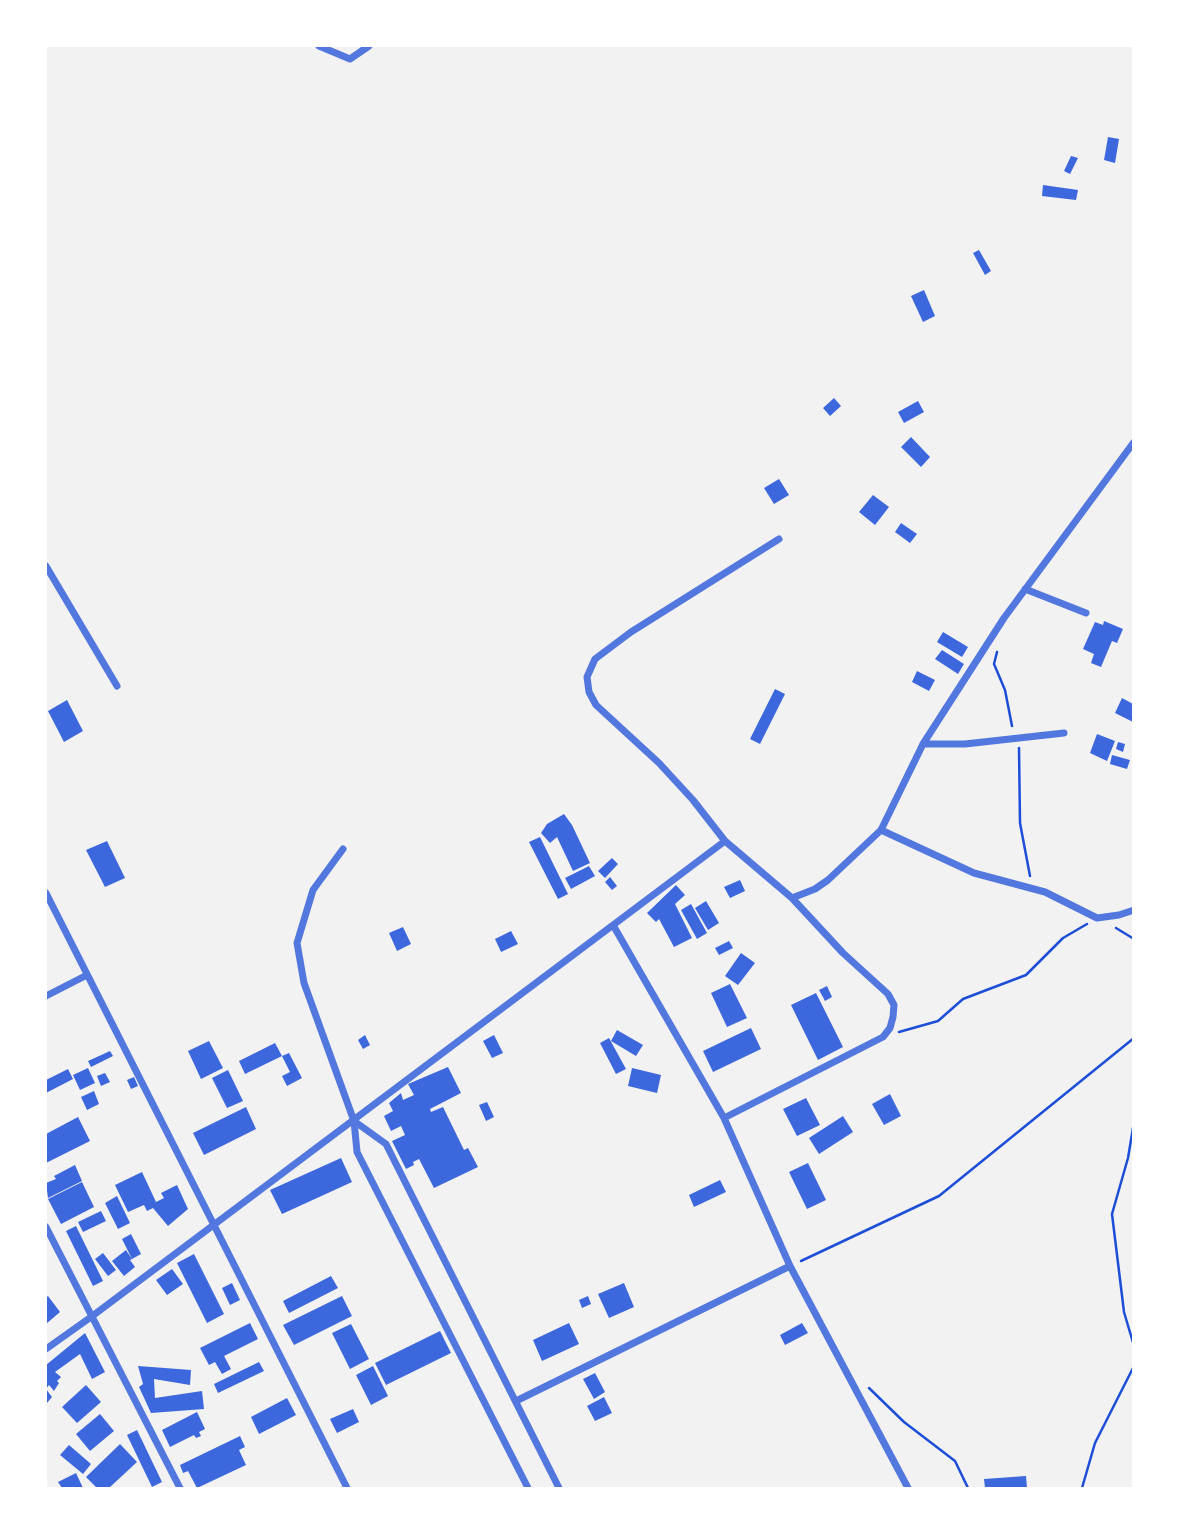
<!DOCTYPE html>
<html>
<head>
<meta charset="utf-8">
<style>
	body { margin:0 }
	#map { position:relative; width:1179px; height:1534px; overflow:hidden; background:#f2f2f2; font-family:"PT Sans",sans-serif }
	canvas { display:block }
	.frame { position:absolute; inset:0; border:47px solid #fff; pointer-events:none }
</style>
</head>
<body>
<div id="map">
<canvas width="1179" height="1534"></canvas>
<div class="frame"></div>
</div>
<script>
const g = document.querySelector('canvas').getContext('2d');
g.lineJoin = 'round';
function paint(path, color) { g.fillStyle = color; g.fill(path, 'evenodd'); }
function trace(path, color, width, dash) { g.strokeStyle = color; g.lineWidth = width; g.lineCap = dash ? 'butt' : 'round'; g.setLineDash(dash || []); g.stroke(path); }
paint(new Path2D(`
	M1108 137 1119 139 1115 163 1104 160Z
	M1071 156 1078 158 1070 174 1064 171Z
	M1043 185 1078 190 1076 200 1042 196Z
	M979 250 991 271 985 275 973 253Z
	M924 290 935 316 923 322 911 296Z
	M834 398 841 406 830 416 823 408Z
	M918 401 924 412 904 423 898 412Z
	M911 437 930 457 921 467 901 447Z
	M779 479 789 495 774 504 764 488Z
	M873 495 889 507 875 525 859 512Z
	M901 523 917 534 910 543 895 532Z
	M1104 621 1123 629 1117 643 1112 641 1101 667 1091 663 1094 654 1083 649 1095 622 1103 625Z
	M943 632 968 647 962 657 937 642Z
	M942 650 964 664 958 674 935 659Z
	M917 671 935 680 929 691 912 682Z
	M775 689 785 694 760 744 750 739Z
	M1122 698 1133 704V722L1115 713Z
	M67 700 83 731 64 742 48 711Z
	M1097 734 1115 741 1107 761 1090 753Z
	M1118 742 1125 744 1123 752 1116 749Z
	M1112 755 1130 760 1127 769 1110 764Z
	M564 814 572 825 590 863 573 871 557 837 550 843 541 833 547 824Z
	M540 837 568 894 558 899 529 842Z
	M107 841 125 878 105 887 86 850Z
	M612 858 618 864 605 878 598 871Z
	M589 866 595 876 571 889 565 878Z
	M610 877 617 886 612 890 605 882Z
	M740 880 745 891 730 898 724 887Z
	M676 885 685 895 675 904 692 938 674 947 659 919 656 922 647 913Z
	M706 901 719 923 708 930 695 908Z
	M691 904 707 933 697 939 681 910Z
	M403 927 411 944 397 951 389 933Z
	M511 931 518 944 501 952 495 939Z
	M729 941 733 948 719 955 715 948Z
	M741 953 755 963 738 985 725 976Z
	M730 984 747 1018 727 1027 711 993Z
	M827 986 832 997 825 1001 819 990Z
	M816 993 843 1047 818 1060 791 1005Z
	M751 1028 761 1049 713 1072 703 1051Z
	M617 1030 643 1045 636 1056 611 1041Z
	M365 1035 370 1045 363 1049 358 1040Z
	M494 1035 503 1053 492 1058 483 1041Z
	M609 1038 626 1069 616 1074 600 1043Z
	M209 1041 223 1068 201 1079 188 1051Z
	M275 1043 282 1056 245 1074 239 1061Z
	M110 1051 113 1056 91 1067 88 1061Z
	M289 1053 302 1078 287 1086 282 1076 290 1072 282 1056Z
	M448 1067 461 1093 430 1109 431 1112 443 1107 464 1150 468 1148 478 1167 434 1188 419 1159 413 1162 414 1165 406 1169 392 1141 405 1135 401 1126 391 1131 384 1116 393 1111 389 1103 401 1093 403 1100 414 1095 408 1084Z
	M88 1068 95 1083 80 1090 73 1075Z
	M632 1068 661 1075 657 1093 628 1086Z
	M68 1069 73 1079 46 1093V1080Z
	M228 1070 243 1101 227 1108 212 1078Z
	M105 1073 110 1082 101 1086 97 1076Z
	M134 1077 138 1086 131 1089 127 1080Z
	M94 1091 99 1104 87 1110 81 1097Z
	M890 1094 901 1116 884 1125 872 1104Z
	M806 1098 820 1125 797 1136 783 1109Z
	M487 1102 494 1117 486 1121 479 1105Z
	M246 1107 256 1129 204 1155 193 1133Z
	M843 1116 853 1132 819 1154 809 1138Z
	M78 1117 90 1141 46 1163V1134Z
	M341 1158 352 1182 282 1214 270 1190Z
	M808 1163 826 1200 807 1209 789 1172Z
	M75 1165 82 1181 48 1198 46 1183 56 1179 54 1176Z
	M142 1172 156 1202 164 1198 161 1193 177 1185 188 1209 168 1226 153 1208 147 1211 144 1205 128 1212 115 1185Z
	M720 1180 726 1192 694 1207 689 1195Z
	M82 1182 94 1207 61 1224 48 1199Z
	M117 1196 130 1223 118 1229 105 1203Z
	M101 1211 106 1221 83 1232 78 1222Z
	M76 1226 103 1281 93 1286 66 1231Z
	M131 1234 141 1254 132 1259 130 1260 135 1267 124 1276 112 1261 126 1250 132 1259 122 1239Z
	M103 1253 116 1270 108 1276 95 1259Z
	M194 1254 224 1314 207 1323 177 1263Z
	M172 1269 183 1284 167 1295 156 1280Z
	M331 1276 338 1288 289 1313 283 1301Z
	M232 1283 240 1300 230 1305 222 1288Z
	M624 1283 634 1307 609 1318 598 1294Z
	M48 1296 60 1312 46 1324V1298Z
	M342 1296 352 1316 294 1345 283 1325Z
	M588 1296 591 1304 582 1308 579 1300Z
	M250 1323 258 1339 224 1356 231 1369 222 1374 215 1362 209 1365 200 1348Z
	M569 1323 579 1344 542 1361 533 1340Z
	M802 1323 808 1333 785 1345 780 1335Z
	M351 1324 369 1359 350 1369 332 1333Z
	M440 1331 451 1353 386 1385 375 1363Z
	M85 1333 105 1372 92 1379 80 1354 55 1372 61 1377 57 1381 59 1383 54 1391 49 1385 46 1389 52 1397 47 1403 46 1365Z
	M259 1362 264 1371 218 1393 214 1384Z
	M138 1366 191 1370 190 1385 154 1379 155 1398 202 1391 204 1409 151 1413 139 1387 143 1384Z
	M373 1366 388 1396 371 1405 356 1375Z
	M595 1373 605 1392 594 1399 583 1379Z
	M86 1385 101 1402 77 1423 62 1407Z
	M604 1397 612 1413 595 1421 587 1406Z
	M287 1398 296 1415 259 1434 251 1417Z
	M353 1409 359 1422 337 1433 330 1419Z
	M197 1412 205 1429 199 1432 201 1436 196 1438 194 1435 170 1447 162 1430Z
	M100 1414 114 1431 90 1451 76 1434Z
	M137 1430 162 1482 152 1487 127 1435Z
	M240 1436 245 1447 239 1450 246 1465 197 1488 188 1471 183 1473 180 1465Z
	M120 1444 137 1462 109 1488H97L86 1477Z
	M69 1445 91 1464 83 1474 60 1455Z
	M76 1473 83 1488H62L58 1482Z
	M1026 1476 1027 1488H985L984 1479Z`), '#3d67dc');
trace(new Path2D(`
	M997 652 994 664 1005 690 1012 726
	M1019 748 1020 823 1030 876
	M1116 928 1134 939
	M899 1032 938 1021 963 999 1026 975 1063 938 1087 924
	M1134 1122 1128 1158 1112 1214 1124 1312 1134 1346
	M801 1261 939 1196 1134 1038
	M869 1388 904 1422 955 1461 968 1488
	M1082 1488 1095 1443 1134 1366`), '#1d4ed8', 2.5);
trace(new Path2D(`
	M319 46 350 59 369 46
	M46 566 117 686
	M1025 589 1086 613
	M923 744H965L1064 733
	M881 830 974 873 1045 892 1097 918 1119 915 1134 910
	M343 849 313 890 297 943 304 983 354 1121 357 1152 528 1488
	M46 893 347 1488
	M792 898 815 889 828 880 881 830 923 744 1004 618 1134 442
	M613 925 724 1118 790 1266 908 1488
	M46 996 87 975
	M724 1118 883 1037 890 1028 893 1017 894 1005 888 994 843 953 792 898 725 841 693 800 659 763 596 705 589 692 587 677 595 659 631 632 779 539
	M354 1121 386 1144 559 1488
	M46 1227 180 1488
	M46 1349 91 1317 725 841
	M516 1401 790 1266`), '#5277de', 7);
</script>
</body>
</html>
